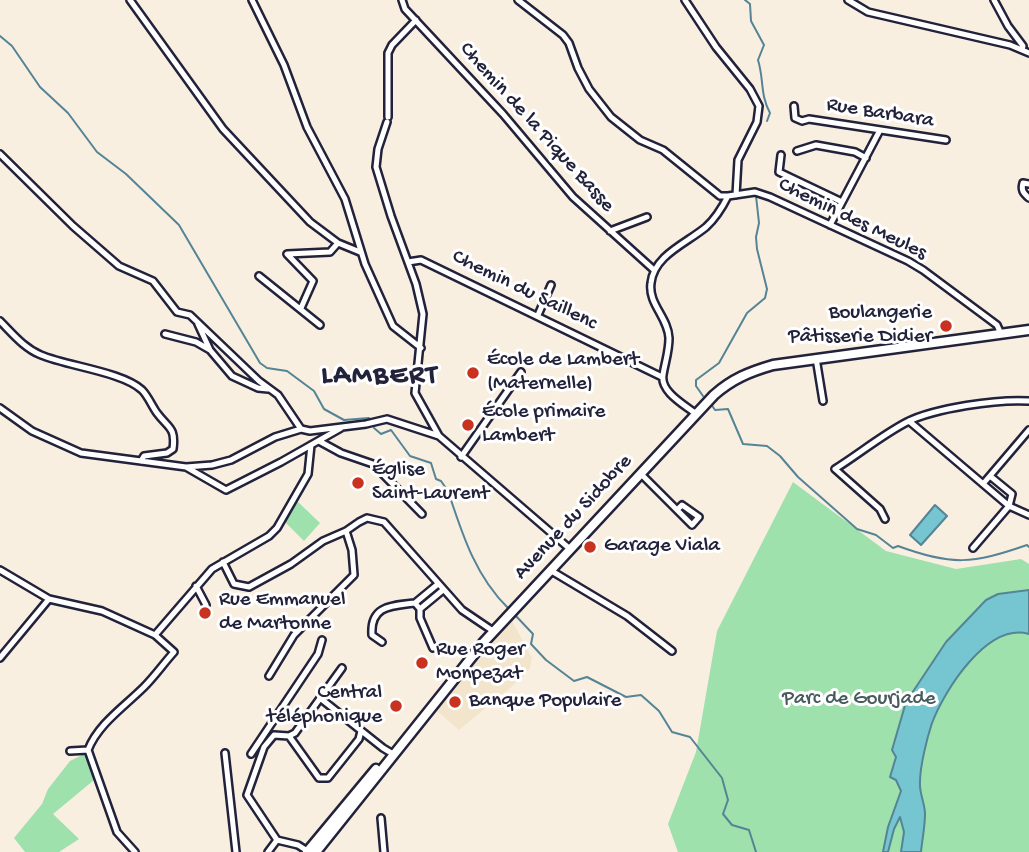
<!DOCTYPE html>
<html>
<head>
<meta charset="utf-8">
<style>
	body { margin:0 }
	canvas { display:block; background:#f8efe1 }
</style>
</head>
<body>
<canvas width="1029" height="852"></canvas>
<script>
const g = document.querySelector('canvas').getContext('2d');
g.lineJoin = 'round';
function paint(path, color) { g.fillStyle = color; g.fill(path, 'evenodd'); }
function trace(path, color, width, dash) { g.strokeStyle = color; g.lineWidth = width; g.lineCap = dash ? 'butt' : 'round'; g.setLineDash(dash || []); g.stroke(path); }
function drawText(font, color, halo, rows, align = 'center') {
  g.font = font + ' "Gochi Hand",sans-serif'; g.lineWidth = 6; g.setLineDash([]); g.textBaseline = 'middle'; g.strokeStyle = halo; g.fillStyle = color; for (const [text, x, y, turn = 0] of rows) {
    g.save(); g.translate(x, y); g.rotate((+turn || 0) * Math.PI / 180); g.textAlign = isNaN(turn) ? turn : align; if (halo) g.strokeText(text, 0, 0); g.fillText(text, 0, 0); g.restore();
  }
}
paint(new Path2D(`
	M511 619 532 658 530 668 522 678 459 730 436 710Z`), '#f3e4cc');
paint(new Path2D(`
	M793 482 886 551 956 569 1021 559 1029 564V852H678L668 824 696 752 717 631Z
	M296 500 320 523 304 541 284 521Z
	M86 753 94 780 53 814 79 839 59 852H25L14 838 42 804 48 789 70 761Z`), '#9ee1ad');
const water = new Path2D(`
	M935 505 947 516 921 545 910 535Z
	M1029 590V634C987 622 944 691 932 723 927 738 920 766 920 782 919 793 925 803 925 814 925 827 922 840 921 852H901L904 832 900 817 894 829 888 852H883L888 827 901 791 896 780 890 777 896 757 892 750 906 702 946 642 986 600 998 594Z`);
paint(water, '#76c6d1');
trace(water, '#548495', 2);
trace(new Path2D(`
	M745 0 750 4 751 21 764 45 758 60C764 79 760 95 770 113L767 121
	M0 36 12 46 40 87 68 113 97 152 126 174 179 225 260 363 267 368 287 371 314 391 324 409 344 420 369 418 370 420
	M703 396 696 386V380L719 363 747 313 765 298 767 289 757 249 756 237 759 223 756 196
	M711 404 715 410 728 409 743 444 767 446 780 456 798 477 857 529 876 535 893 548 898 546C952 566 972 564 1027 545L1029 547
	M374 428 381 434 391 430 410 456 431 463 436 479 441 481 448 491C462 533 475 576 508 608
	M515 615 533 634 531 644 546 660 574 681 587 677 626 697 641 695 659 711 672 732 690 737 722 778 728 800 723 814 732 825 749 830 756 852`), '#548495', 2);
const street = new Path2D(`
	M130 0 223 129 310 222 338 243 360 252
	M252 0 284 65 307 127 345 199 365 264 393 326 421 348
	M402 0 405 9 503 114 573 197 654 270
	M518 0 563 35 569 43 578 68 589 89 611 117 640 140 663 150 720 196H728
	M685 0 716 47 750 89 759 106 757 122 738 160 736 195
	M848 0 868 12 1010 45 1029 53
	M994 0 1008 26 1023 46 1022 50
	M794 106 795 118 802 121 809 119 946 140
	M388 117V53L392 45 416 20
	M387 122 378 149 376 167 391 216 416 284 423 314 415 393 439 436
	M797 151 816 145 855 152 866 158
	M0 154 73 226 119 266 153 281 177 312 190 315 259 381 278 395 301 429 310 431 366 424 387 419 439 436 570 549
	M781 155 779 172 842 202
	M1029 184 1023 183C1021 190 1023 193 1029 198
	M830 225 880 130
	M610 231 647 217
	M408 262 421 260 662 377
	M259 276 320 325
	M301 308 313 281 287 254 330 252 338 243
	M538 315 551 285
	M0 321C13 334 24 348 41 355 67 366 123 372 142 390 148 396 152 406 157 413 168 428 176 427 173 449L167 453 144 456 141 461
	M198 324 210 350
	M165 334 196 342 210 350 232 376 258 388 268 389
	M816 358 823 401
	M0 408 32 431 81 453 186 467 226 490 281 462 341 428
	M696 414C685 405 660 392 663 375 665 362 669 352 669 338 668 317 648 304 651 283 654 255 687 243 706 227 716 218 722 208 728 196L755 192 770 197 908 261 923 270 997 325 1001 334
	M909 421 1009 506 1029 515
	M319 441 341 453 373 464 422 514
	M461 457 521 372
	M186 467 212 465 231 460 275 437 301 429
	M640 473 692 525 699 517 682 505 678 509
	M983 484 1029 430
	M885 519 880 509 835 469C859 454 882 435 907 422 935 408 997 399 1029 401
	M973 548 1009 506 1012 494 990 476
	M223 562 234 584 249 587 291 564 323 541 346 531 359 522 367 518 384 522 462 610 493 631
	M0 570 49 599 102 611 155 635 174 652C164 663 155 676 144 687 125 706 98 724 88 750L117 832 135 852
	M550 570 627 616 672 651
	M196 586 206 605
	M420 609 443 590
	M155 635 212 569 269 536 277 528 308 474 311 445
	M382 642 372 635C370 605 392 606 415 603
	M433 648 420 618V609L415 603 438 584
	M0 658 49 599
	M269 676 294 635 354 575 352 550 346 531
	M320 698 383 748 393 754
	M289 736 319 778H328L359 739 361 731
	M70 751 88 750
	M225 753 236 852
	M251 754 318 654 322 640
	M381 818 384 852
	M277 840 298 845 309 852
	M268 852 277 840 247 795 264 747 274 735 289 736 295 733 342 668`);
const secondary = new Path2D(`
	M307 852 376 769
	M316 852 483 643 714 395C732 379 749 372 773 365L1029 330`);
trace(street, '#22223b', 10);
trace(secondary, '#22223b', 13);
trace(street, '#fff', 5);
trace(secondary, '#fff', 8);
for (const [x, y, r, color] of [
	[946,326,7,"#c8321e"],
	[473,373,7,"#c8321e"],
	[468,425,7,"#c8321e"],
	[358,483,7,"#c8321e"],
	[590,547,7,"#c8321e"],
	[205,613,7,"#c8321e"],
	[422,663,7,"#c8321e"],
	[455,702,7,"#c8321e"],
	[396,706,7,"#c8321e"]
]) { const dot = new Path2D(); dot.arc(x, y, r, 0, 2 * Math.PI); g.fillStyle = color; g.fill(dot); trace(dot, '#fff', 2.5); }
drawText('21px', '#22223b', '#fff', [
	["Rue Barbara",880,114,9],
	["Chemin de la Pique Basse",536,128,48],
	["Chemin des Meules",852,220,26],
	["Chemin du Saillenc",524,291,26],
	["Avenue du Sidobre",574,518,-47]
]);
drawText('21px', '#22223b', '#fff', [
	["Boulangerie",932,314,"right"],
	["Pâtisserie Didier",932,338,"right"],
	["École de Lambert",487,361],
	["(Maternelle)",487,385],
	["École primaire",482,413],
	["Lambert",482,437],
	["Église",372,471],
	["Saint-Laurent",372,495],
	["Garage Viala",604,547],
	["Rue Emmanuel",219,601],
	["de Martonne",219,625],
	["Rue Roger",436,651],
	["Monpezat",436,675],
	["Central",382,694,"right"],
	["téléphonique",382,718,"right"],
	["Banque Populaire",469,702]
], 'left');
drawText('21px', '#475b5d', '#fff', [
	["Parc de Gourjade",859,700]
]);
g.letterSpacing = '2px';
drawText('bold 28px', '#22223b', '#fff', [
	["LAMBERT",380,378]
]);
g.letterSpacing = '0px';
</script>
</body>
</html>
